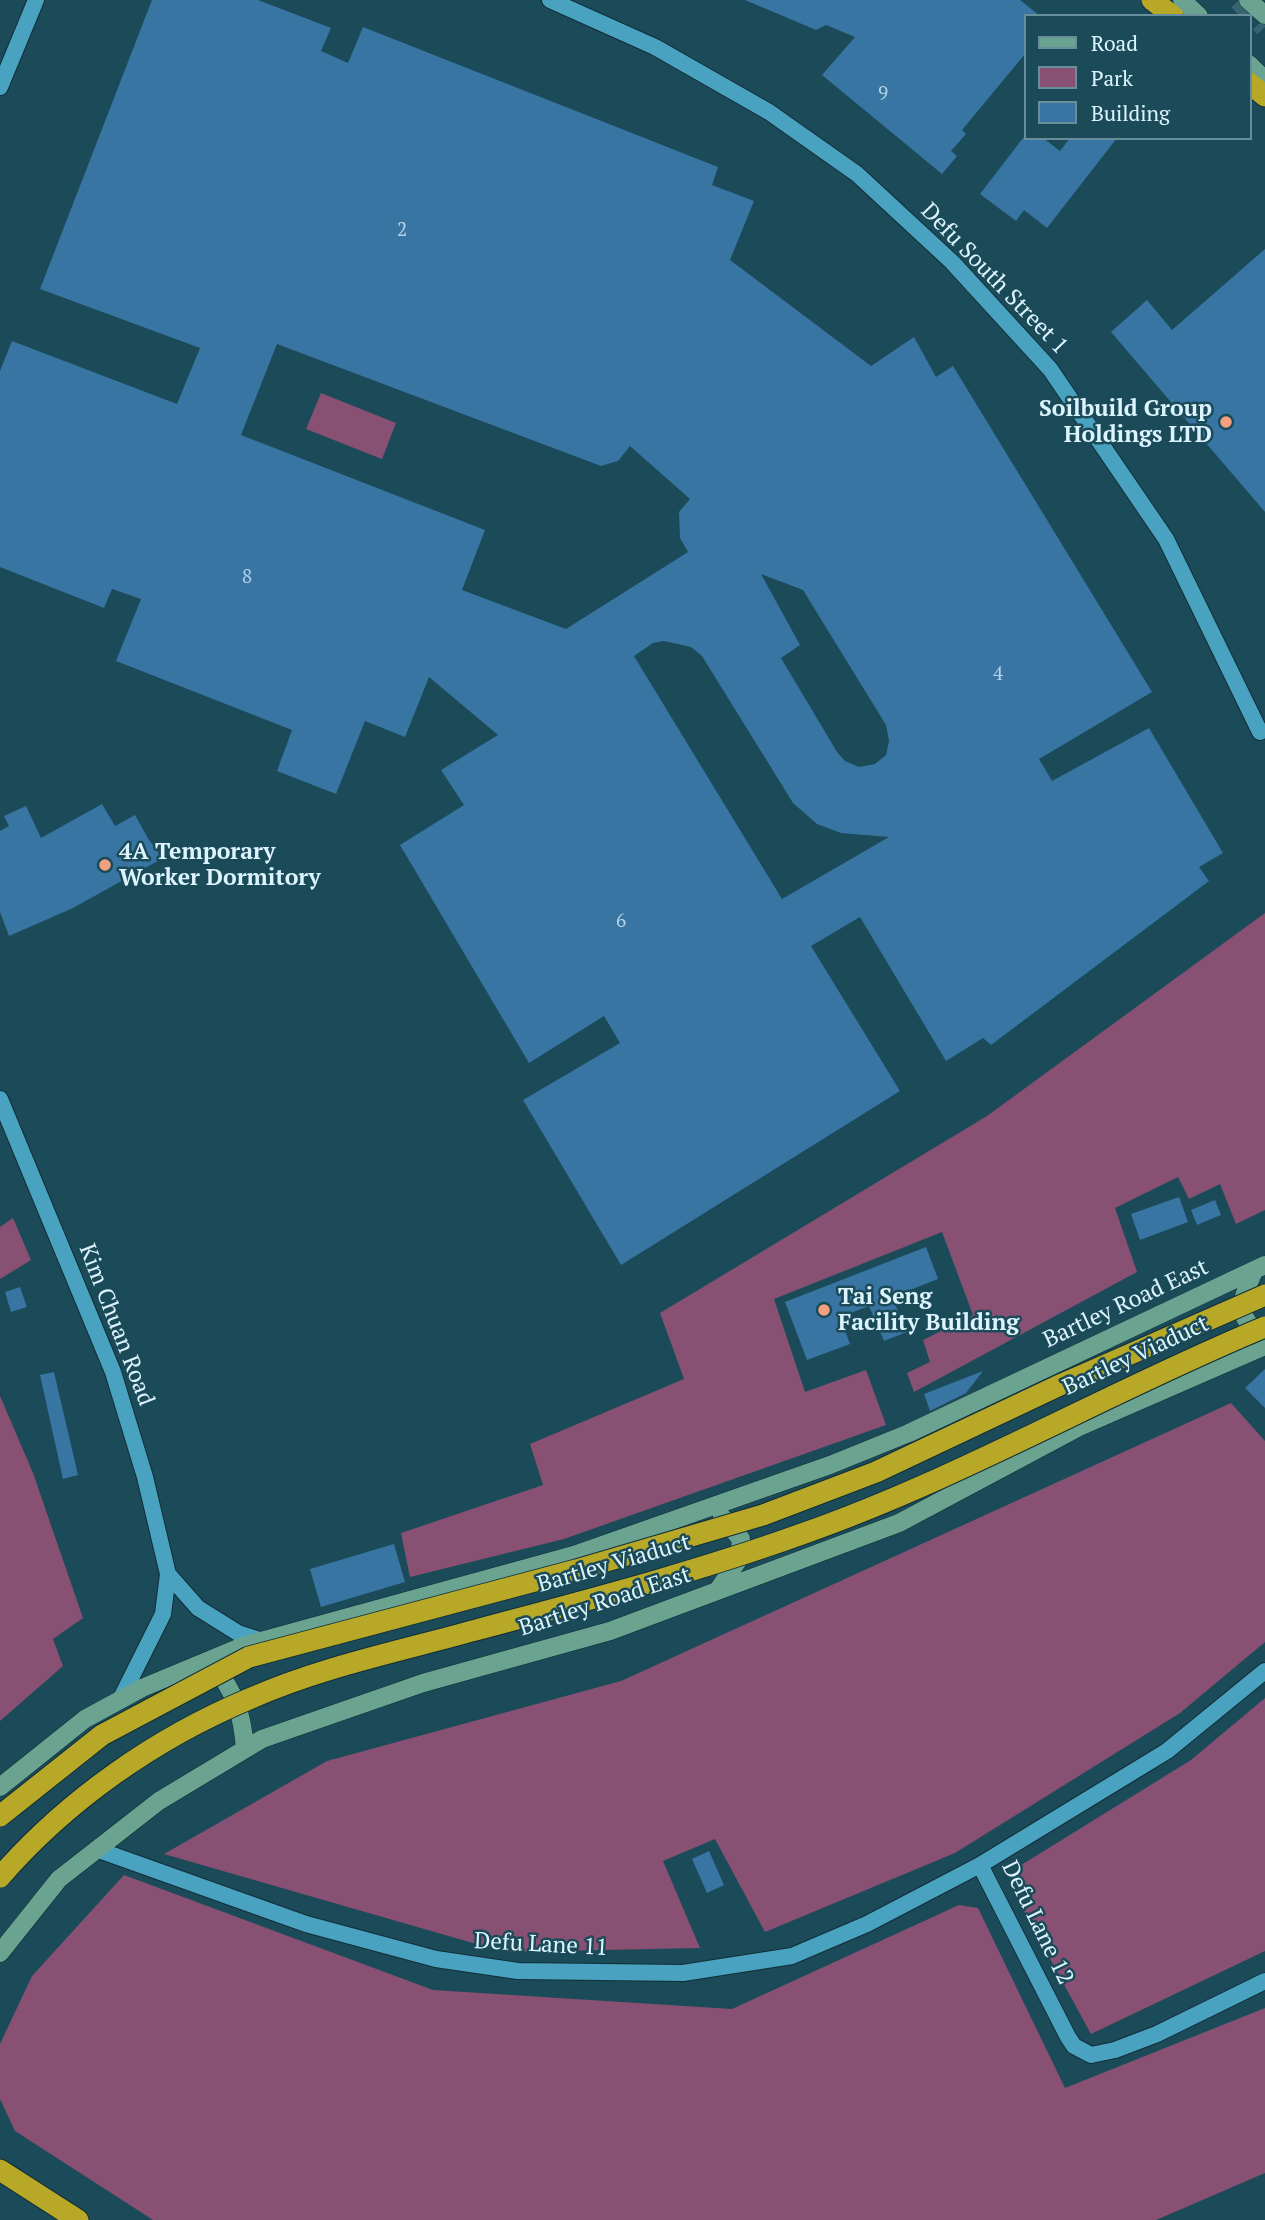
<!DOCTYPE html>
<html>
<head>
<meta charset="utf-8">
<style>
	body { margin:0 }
	#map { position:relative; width:1265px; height:2220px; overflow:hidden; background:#1b4a59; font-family:"PT Serif",serif }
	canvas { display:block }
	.legend { position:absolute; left:1024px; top:14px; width:228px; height:126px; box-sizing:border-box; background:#1b4a59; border:2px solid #688e9b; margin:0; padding:9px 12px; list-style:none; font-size:21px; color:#dcf4fd }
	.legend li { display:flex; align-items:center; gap:14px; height:35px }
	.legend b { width:35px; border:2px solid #688e9b }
</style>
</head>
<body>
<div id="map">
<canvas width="1265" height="2220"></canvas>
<ul class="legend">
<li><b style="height:9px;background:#6aa491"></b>Road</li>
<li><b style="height:19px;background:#885173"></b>Park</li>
<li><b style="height:19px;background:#3875a2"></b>Building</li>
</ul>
</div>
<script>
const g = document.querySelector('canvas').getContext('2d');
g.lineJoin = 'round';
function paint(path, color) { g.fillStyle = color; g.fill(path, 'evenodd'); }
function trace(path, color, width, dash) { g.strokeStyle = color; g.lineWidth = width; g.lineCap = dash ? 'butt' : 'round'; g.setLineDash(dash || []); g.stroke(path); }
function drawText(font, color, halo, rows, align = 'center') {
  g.font = font + ' "PT Serif",serif'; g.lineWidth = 5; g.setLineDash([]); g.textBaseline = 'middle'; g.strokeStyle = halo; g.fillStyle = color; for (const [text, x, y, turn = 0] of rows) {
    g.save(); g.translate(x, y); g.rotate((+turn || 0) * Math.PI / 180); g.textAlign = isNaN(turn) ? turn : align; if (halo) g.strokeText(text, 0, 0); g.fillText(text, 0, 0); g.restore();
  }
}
paint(new Path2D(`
	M321 393 396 423 382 459 306 429Z
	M1265 913V1210L1236 1224 1220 1184 1189 1199 1178 1177 1115 1208 1137 1272 914 1392 907 1373 930 1362 923 1340 973 1315 942 1232 774 1299 805 1392 866 1370 886 1425 564 1539 410 1577 401 1533 543 1485 530 1444 684 1379 660 1313 987 1116Z
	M13 1218 31 1260 0 1279V1227Z
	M0 1396 33 1473 83 1618 53 1639 63 1666 0 1721Z
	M1231 1403 1265 1441V1642L1180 1713 955 1853 765 1932 715 1839 663 1861 700 1948 504 1952 164 1854 327 1761 621 1681Z
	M1265 1698V1951L1091 2034 1013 1891 1018 1867 1191 1760Z
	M124 1875 433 1990 732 2009 959 1905 978 1908 1065 2088 1265 2008V2173L1156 2220H153L15 2131 0 2099V2044L32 1976Z`), '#885173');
paint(new Path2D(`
	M152 0H258L331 28 321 51 348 63 363 27 718 167 712 185 754 201 730 260 871 366 914 337 936 377 953 366 1152 692 1039 759 1052 781 1149 728 1223 853 1199 867 1209 881 991 1045 983 1038 946 1061 860 917 811 946 900 1091 621 1265 523 1100 620 1043 604 1016 529 1063 400 845 464 805 441 770 498 735 429 677 405 737 365 721 336 794 277 771 292 730 116 661 141 599 112 589 104 608 0 567V371L12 341 177 404 200 348 40 289ZM277 344 601 466 618 461 630 446 690 499 679 512 680 538 688 552 566 629 462 590 485 530 241 435ZM761 574 803 590 886 725 889 741 886 755 875 764 859 767 845 761 837 752 781 658 800 645ZM664 641 691 647 702 656 793 803 817 824 841 833 889 837 782 899 634 656 653 643Z
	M745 0H1020L1040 16H1025V54L962 130 966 134 951 151 957 156 942 174 822 75 855 37 826 25 816 30Z
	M1023 138H1043L1060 151 1070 138H1117L1047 228 1024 210 1016 221 980 194Z
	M1265 249V512L1111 332 1147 300 1172 330Z
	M102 804 115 826 135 815 149 840 163 858 73 908 9 936 0 912V831L9 826 4 816 26 806 41 838Z
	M1179 1197 1188 1222 1140 1240 1131 1214Z
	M1215 1200 1221 1215 1197 1225 1191 1210Z
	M926 1247 938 1279 892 1297 907 1332 884 1341 869 1306 840 1317 850 1344 807 1360 785 1302Z
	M20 1287 27 1307 11 1312 5 1292Z
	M1265 1369V1408L1245 1388Z
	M983 1371 966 1393 930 1411 924 1394Z
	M54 1372 78 1475 63 1479 40 1375Z
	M394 1544 405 1582 321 1607 310 1569Z
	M709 1851 724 1885 707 1893 692 1859Z`), '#3875a2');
trace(new Path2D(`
	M1239 0 1265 27`), '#386472', 21, [21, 10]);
const street = new Path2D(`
	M550 0 655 47 769 112 857 174 952 262 1050 369 1166 539 1260 732
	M0 87 36 0
	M0 1099 113 1372 145 1477 168 1574 163 1614 120 1700
	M168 1574 198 1608 238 1633 263 1641
	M96 1849 306 1924 436 1959 518 1971 683 1973 792 1956 867 1924 980 1865 1167 1751 1265 1671
	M980 1865 1068 2037 1074 2046 1091 2055 1115 2050 1157 2034 1265 1981`);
const secondary = new Path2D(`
	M1182 0 1199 16
	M1248 0 1265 15
	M1249 64 1265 80
	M1254 1271C1242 1299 1232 1317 1264 1336
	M718 1590 739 1559 741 1539 722 1517
	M213 1663C235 1695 242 1710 245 1749
	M0 1787 85 1719 142 1688 243 1646 574 1555 830 1465 909 1433 1265 1265
	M0 1953 59 1879 159 1801 262 1739 423 1683 610 1631 899 1523 1079 1427 1265 1346`);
const highway = new Path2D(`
	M1152 0 1173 16
	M1249 83 1265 96
	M0 2170 78 2220`);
trace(street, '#122e37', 18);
trace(secondary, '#122e37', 19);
trace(highway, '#122e37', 23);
trace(street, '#49a2bf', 16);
trace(secondary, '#6aa491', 18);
trace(highway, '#b7a827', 21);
const highwayBridge = new Path2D(`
	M0 1816 102 1735 249 1657 576 1570 763 1515 876 1472 1062 1384 1265 1295
	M0 1877C67 1800 156 1738 249 1699 321 1667 400 1651 476 1630 584 1601 693 1573 799 1535 960 1479 1108 1392 1265 1327`);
trace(highwayBridge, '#122e37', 23, []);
trace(highwayBridge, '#b7a827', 21);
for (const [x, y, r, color] of [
	[1226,422,7,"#f2a07f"],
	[105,865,7,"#f2a07f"],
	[824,1310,7,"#f2a07f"]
]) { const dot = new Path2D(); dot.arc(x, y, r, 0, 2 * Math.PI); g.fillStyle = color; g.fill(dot); trace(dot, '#1b4a59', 2.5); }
drawText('19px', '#b3d4e6', null, [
	["9",883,95],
	["2",402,231],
	["8",247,578],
	["4",998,675],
	["6",621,922]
]);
drawText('23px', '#dcf4fd', '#1b4a59', [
	["Defu South Street 1",994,279,46],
	["Bartley Road East",1126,1304,-25],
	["Kim Chuan Road",116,1325,69],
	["Bartley Viaduct",1136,1356,-25],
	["Bartley Viaduct",614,1564,-16],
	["Bartley Road East",605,1602,-18],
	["Defu Lane 12",1037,1923,64],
	["Defu Lane 11",541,1945,3]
]);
drawText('bold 23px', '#dcf4fd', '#1b4a59', [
	["Soilbuild Group",1212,409,"right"],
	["Holdings LTD",1212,435,"right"],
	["4A Temporary",119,852],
	["Worker Dormitory",119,878],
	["Tai Seng",838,1297],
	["Facility Building",838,1323]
], 'left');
</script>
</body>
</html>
